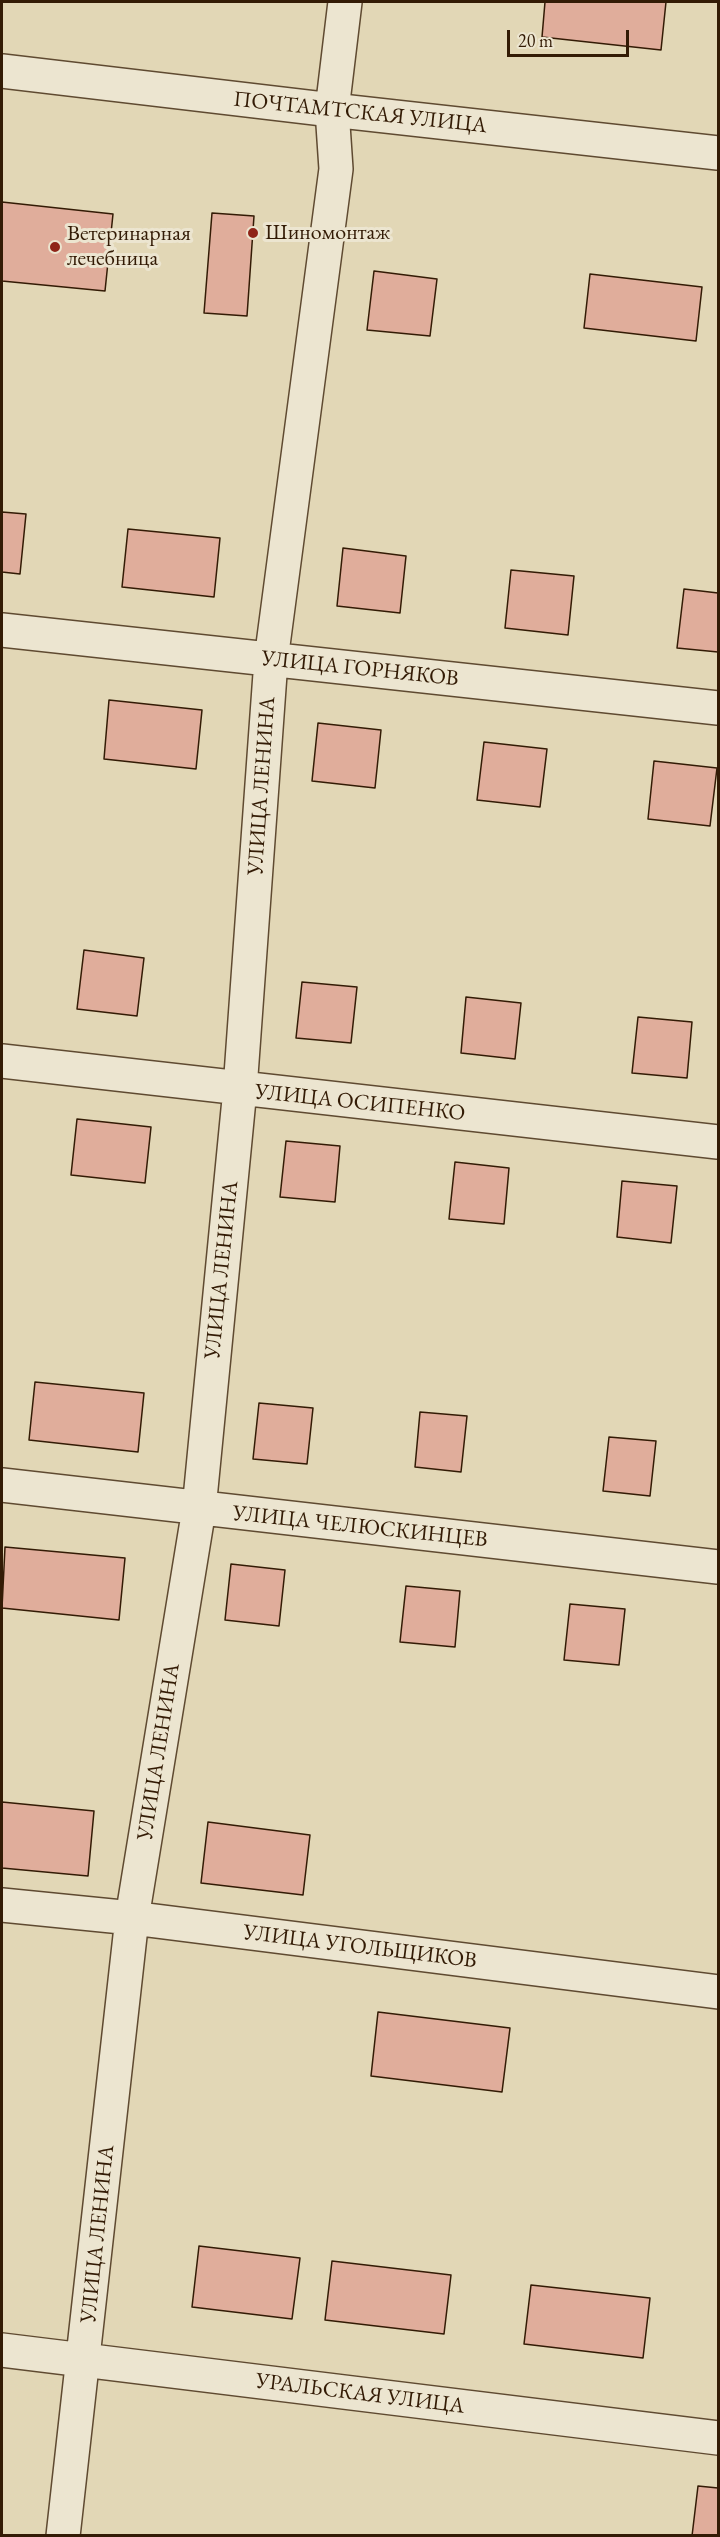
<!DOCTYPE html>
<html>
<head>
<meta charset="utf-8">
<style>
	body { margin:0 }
	#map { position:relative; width:720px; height:2537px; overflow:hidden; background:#e2d7b6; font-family:"EB Garamond",serif }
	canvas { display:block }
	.frame { position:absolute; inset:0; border:3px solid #331b05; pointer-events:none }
	.scale { position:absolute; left:507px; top:30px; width:122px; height:27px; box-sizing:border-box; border:3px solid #331b05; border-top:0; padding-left:8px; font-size:18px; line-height:21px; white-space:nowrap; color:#331b05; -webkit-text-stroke:4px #ece5d0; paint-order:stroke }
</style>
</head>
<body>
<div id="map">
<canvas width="720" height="2537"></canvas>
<div class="frame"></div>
<div class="scale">20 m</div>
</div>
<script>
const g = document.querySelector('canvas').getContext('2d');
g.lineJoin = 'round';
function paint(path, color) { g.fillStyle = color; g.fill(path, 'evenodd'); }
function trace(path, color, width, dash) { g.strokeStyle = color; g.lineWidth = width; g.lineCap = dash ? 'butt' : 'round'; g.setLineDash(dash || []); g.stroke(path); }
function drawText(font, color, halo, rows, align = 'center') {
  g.font = font + ' "EB Garamond",serif'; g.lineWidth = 6; g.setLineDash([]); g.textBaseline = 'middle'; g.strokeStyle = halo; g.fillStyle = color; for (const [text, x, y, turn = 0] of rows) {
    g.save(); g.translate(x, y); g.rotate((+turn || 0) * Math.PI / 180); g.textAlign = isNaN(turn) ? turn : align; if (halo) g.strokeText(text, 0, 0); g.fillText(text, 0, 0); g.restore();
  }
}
const building = new Path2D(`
	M545 2H666L661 50 542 37Z
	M2 202 113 214 105 291 2 281Z
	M212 213 254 216 247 316 204 313Z
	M374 271 437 279 430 336 367 330Z
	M590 274 702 287 696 341 584 328Z
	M2 512 26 514 20 574 2 572Z
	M128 529 220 538 214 597 122 587Z
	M343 548 406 556 400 613 337 606Z
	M511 570 574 576 568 635 505 628Z
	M684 589 718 593V652L677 648Z
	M109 700 202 710 196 769 104 759Z
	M318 723 381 730 375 788 312 781Z
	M484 742 547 749 540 807 477 800Z
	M654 761 717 768 710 826 648 819Z
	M84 950 144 958 137 1016 77 1009Z
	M302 982 357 987 351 1043 296 1038Z
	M466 997 521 1003 515 1059 461 1053Z
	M638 1017 692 1022 687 1078 632 1073Z
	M77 1119 151 1127 145 1183 71 1175Z
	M286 1141 340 1146 335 1202 280 1197Z
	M455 1162 509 1168 504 1224 449 1219Z
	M622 1181 677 1186 671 1243 617 1237Z
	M35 1382 144 1393 138 1452 29 1440Z
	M259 1403 313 1408 307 1464 253 1459Z
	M420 1412 467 1416 461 1472 415 1467Z
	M609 1437 656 1441 650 1496 603 1491Z
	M5 1547 125 1558 119 1620 2 1608Z
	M231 1564 285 1570 279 1626 225 1620Z
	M406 1586 460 1591 455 1647 400 1642Z
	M570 1604 625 1609 619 1665 564 1660Z
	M2 1802 94 1811 88 1876 2 1868Z
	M208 1822 310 1835 303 1895 201 1883Z
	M378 2012 510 2028 502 2092 371 2076Z
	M199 2246 300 2258 292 2319 192 2307Z
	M332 2261 451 2275 444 2334 325 2320Z
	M531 2285 650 2298 643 2358 524 2344Z
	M698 2486 718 2488V2536H692Z`);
paint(building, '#e0ad9b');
trace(building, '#331b05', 1.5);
const minor = new Path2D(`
	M2 630 718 708
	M2 1061 718 1142
	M2 1485 718 1567
	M2 1905 132 1918 718 1992
	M2 2350 718 2438
	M63 2536 132 1918 199 1509 240 1089 271 660 336 169 332 110 718 153`);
const tertiary = new Path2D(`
	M2 71 332 110 345 2`);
trace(minor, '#5f4a31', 36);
trace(tertiary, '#5f4a31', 36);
trace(minor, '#ece5d0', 33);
trace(tertiary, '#ece5d0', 33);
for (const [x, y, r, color] of [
	[253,233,6,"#8f2418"],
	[55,247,6,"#8f2418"]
]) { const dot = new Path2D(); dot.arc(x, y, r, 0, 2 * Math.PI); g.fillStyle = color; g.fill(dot); trace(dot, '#ece5d0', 2); }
drawText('22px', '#331b05', '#ece5d0', [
	["ПОЧТАМТСКАЯ УЛИЦА",360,113,6],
	["УЛИЦА ГОРНЯКОВ",360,669,6],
	["УЛИЦА ЛЕНИНА",262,786,-86],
	["УЛИЦА ОСИПЕНКО",360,1103,6],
	["УЛИЦА ЛЕНИНА",222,1270,-84],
	["УЛИЦА ЧЕЛЮСКИНЦЕВ",360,1527,6],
	["УЛИЦА ЛЕНИНА",159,1752,-81],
	["УЛИЦА УГОЛЬЩИКОВ",360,1947,7],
	["УЛИЦА ЛЕНИНА",98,2234,-84],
	["УРАЛЬСКАЯ УЛИЦА",360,2394,7]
]);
drawText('22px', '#331b05', '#ece5d0', [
	["Шиномонтаж",265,233],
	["Ветеринарная",67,234],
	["лечебница",67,259]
], 'left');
</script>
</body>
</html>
